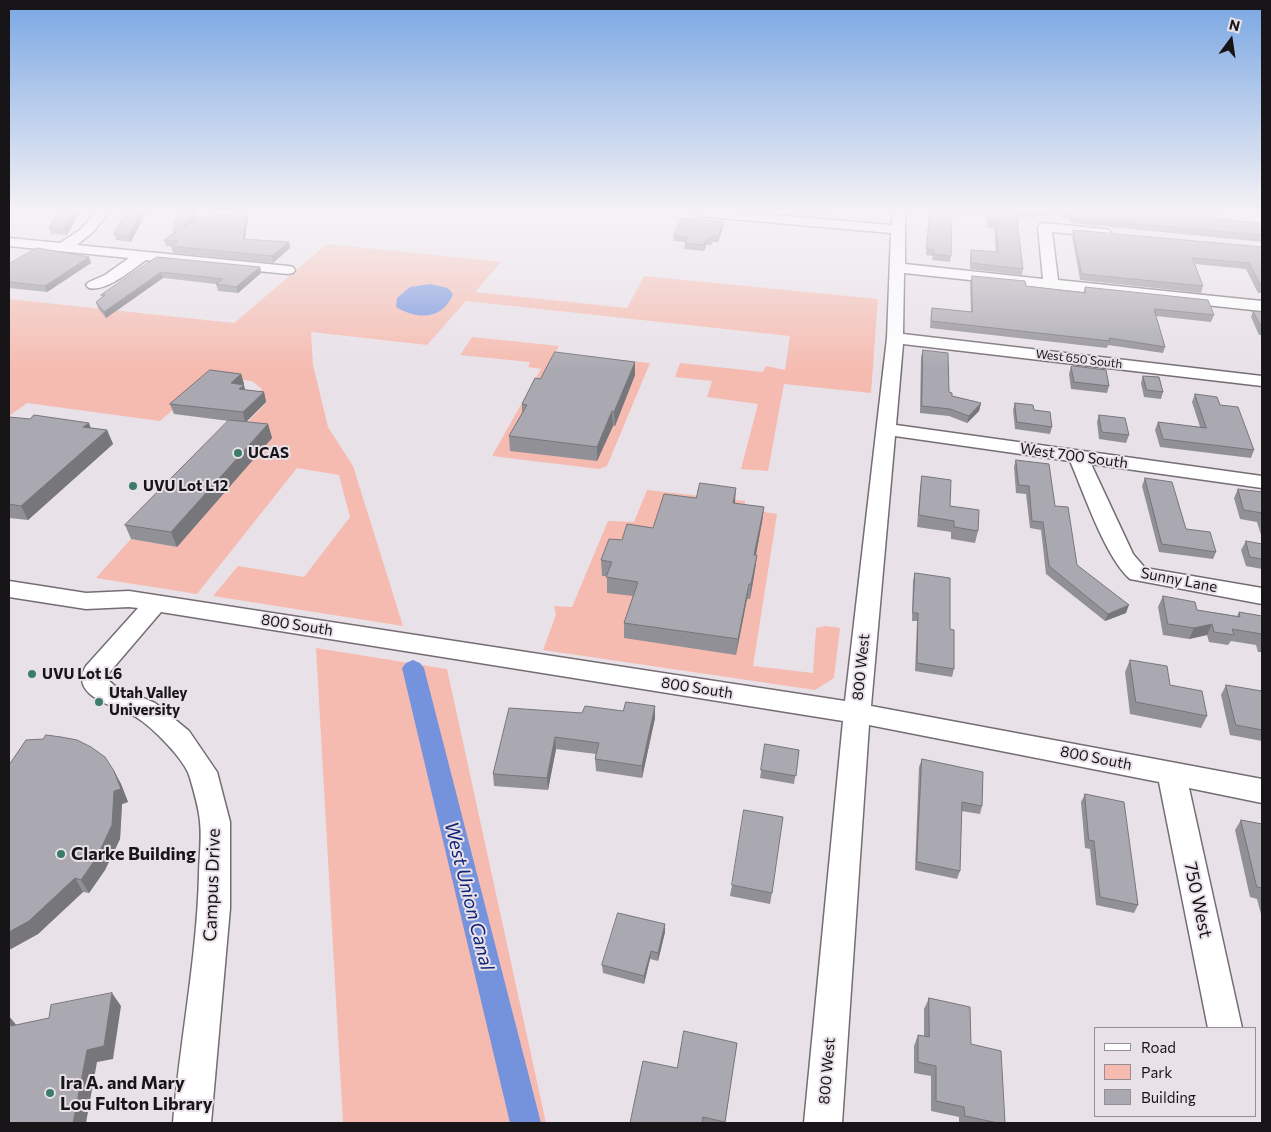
<!DOCTYPE html>
<html>
<head>
<meta charset="utf-8">
<style>
	body { margin:0 }
	#map { position:relative; width:1271px; height:1132px; overflow:hidden; background:#e9e1e8; font-family:Commissioner,sans-serif }
	canvas { display:block }
	.frame { position:absolute; inset:0; border:10px solid #181518; pointer-events:none }
	.legend { position:absolute; left:1094px; top:1027px; width:162px; height:90px; box-sizing:border-box; background:#e9e1e8; border:1px solid #958f95; margin:0; padding:6px 9px; list-style:none; font-size:15px; color:#181518 }
	.legend li { display:flex; align-items:center; gap:10px; height:25px }
	.legend b { width:25px; border:1px solid #958f95 }
	.north { position:absolute; left:1206px; top:15px; width:50px; height:50px; -webkit-text-stroke:4px #e9e1e8; paint-order:stroke; rotate:14deg; font-size:14px; font-weight:700; line-height:20px; text-align:center; color:#181518 }
	.north::after { content:''; display:block; margin:auto; width:18px; height:22px; background:#181518; clip-path:polygon(50% 0,100% 100%,50% 72%,0 100%) }
</style>
</head>
<body>
<div id="map">
<canvas width="1271" height="1132"></canvas>
<div class="frame"></div>
<ul class="legend">
<li><b style="height:6px;background:#fff"></b>Road</li>
<li><b style="height:14px;background:#f5bbb0"></b>Park</li>
<li><b style="height:14px;background:#aaa8b0"></b>Building</li>
</ul>
<div class="north">N</div>
</div>
<script>
const g = document.querySelector('canvas').getContext('2d');
g.lineJoin = 'round';
function paint(path, color) { g.fillStyle = color; g.fill(path, 'evenodd'); }
function trace(path, color, width, dash) { g.strokeStyle = color; g.lineWidth = width; g.lineCap = dash ? 'butt' : 'round'; g.setLineDash(dash || []); g.stroke(path); }
function drawText(font, color, halo, rows, align = 'center') {
  g.font = font + ' Commissioner,sans-serif'; g.lineWidth = 4; g.setLineDash([]); g.textBaseline = 'middle'; g.strokeStyle = halo; g.fillStyle = color; for (const [text, x, y, turn = 0] of rows) {
    g.save(); g.translate(x, y); g.rotate((+turn || 0) * Math.PI / 180); g.textAlign = isNaN(turn) ? turn : align; if (halo) g.strokeText(text, 0, 0); g.fillText(text, 0, 0); g.restore();
  }
}
paint(new Path2D(`
	M744 212H832L831 218Z
	M327 244 501 262 475 292 627 308 644 276 878 299 871 393 784 384 768 471 741 469 758 404 707 397 712 381 675 377 680 363 763 372 766 366 785 370 790 336 466 301 427 345 311 332 313 365 328 427 353 466 403 626 213 596 238 566 304 577 350 517 339 475 297 468 197 594 96 578 131 539 177 547 236 434 266 403 249 400 262 389 252 381 211 376 160 421 27 403 9 416V299L234 323Z
	M472 337 559 346 556 351 562 354 650 363 607 466 599 469 492 456 541 369 528 367 530 362 460 355Z
	M647 490 745 501V509L777 514 753 666 813 673 816 628 826 626 840 628 834 678 815 690 543 650 556 615 554 606 572 607 608 521 634 522Z
	M316 648 447 669 546 1123H343Z`), '#f5bbb0');
paint(new Path2D(`
	M430 284 448 288 453 294C443 320 417 320 396 307L397 298 410 287Z`), '#7593dc');
paint(new Path2D(`
	M413 660 420 663 424 668 541 1123H510L402 668 406 663Z`), '#7593dc');
const minor = new Path2D(`
	M96 212H109L94 231 77 245 288 266 293 267 295 270 293 273 288 274 146 260C132 270 106 292 89 288L86 285 89 282 105 275 129 258 9 246V238L60 243 80 230Z
	M690 212H738L892 225 893 212H905V264L1043 279 1038 227 1040 224 1045 223 1104 229 1109 230 1111 233 1109 236 1104 237 1052 232 1058 280 1262 301V311L904 273 903 334 1262 376V386L903 344 896 425 1262 476V488L1091 464 1133 554 1145 568 1262 588V604L1130 579C1105 557 1084 493 1070 461L895 436 871 706 1262 779V803L1189 788 1242 1028H1208L1159 782 869 725 842 1123H804L843 721 161 612 108 674V680L115 686 155 703 189 731 217 772 230 822V908L211 1123H173C180 1040 197 958 199 875 199 858 202 839 200 822 199 808 194 792 190 778 186 760 151 726 136 717 117 706 68 697 86 666L138 608 129 607 86 609 9 597V581L86 593 129 591 845 701 887 338 891 233 697 216Z`);
trace(minor, '#746d73', 3);
paint(minor, '#fff');
paint(new Path2D(`
	M59 212H80L67 235 51 234 49 228Z
	M127 212H146L131 242 116 240 114 234Z
	M180 212H199L193 221 246 213 248 218 245 239 289 242 290 248 273 263 173 253 171 246H166L164 240 173 233V230Z
	M929 212H952L951 256 950 262 932 260 933 256 926 255Z
	M952 212H1217L1218 219 1262 223V242L1070 223 1069 219 1062 218V215L1017 217 1023 269 1022 275 970 269V256L971 250 996 252 994 228 987 227V214Z
	M723 228 718 242H713L711 245H706L704 251 684 249 685 242 673 241 674 235Z
	M1073 230 1262 247V293H1258L1246 269 1195 264 1203 286 1201 293 1080 280 1072 236Z
	M89 257 91 263 47 292 9 288V264Z
	M157 257 260 267 261 273 238 293 218 291 216 284 163 278 106 318 98 308 96 302 102 297 101 295Z
	M972 276 1026 286 1083 293 1085 287 1214 315 1211 322 1156 316 1165 347 1163 353 1108 345 1107 348 930 328 931 314 932 308 971 312 970 282Z
	M1253 311 1262 312V335H1259L1251 317Z
	M923 350 949 392 952 396 981 403 979 411 967 423 949 416 920 413 921 357Z
	M1071 367 1109 386 1107 393 1071 389 1069 374Z
	M241 374 244 384 242 385H244L245 390 264 392 266 402 246 422 268 424 272 438 177 547 131 539 125 525 229 421 174 414 170 404Z
	M635 375 615 426H613L597 461 510 451 509 436 522 413V404L540 379Z
	M1143 376 1163 392 1161 399 1144 397 1141 383Z
	M1195 394 1220 405 1254 450 1251 458 1160 447 1155 430 1158 422 1200 427 1192 402Z
	M1015 403 1034 410 1052 427 1050 434 1015 429 1013 410Z
	M1099 415 1129 435 1126 443 1099 439 1097 422Z
	M9 417 107 430 113 444 28 520 9 518Z
	M1016 460 1055 506 1077 565 1126 613 1105 621 1046 574 1041 530 1030 528 1026 494 1016 493 1014 467Z
	M922 476 950 506 978 531 975 543 951 539V532L917 527 920 488Z
	M1145 478 1186 529 1216 552 1213 559 1159 552 1142 486Z
	M1238 489 1262 492V538L1257 522 1240 519 1234 498Z
	M696 498 764 507 762 522 756 555H757L755 570 750 599H747L736 655 624 638V623L633 596 607 593V576H602L601 560 622 540 653 528Z
	M1246 541 1262 544V569L1246 566 1241 550Z
	M915 573 954 669 952 677 915 671 917 621H912L913 581Z
	M1163 596 1197 610 1237 616 1239 612 1262 616V652H1258L1256 645 1231 641 1228 645 1209 642 1207 635 1189 639 1163 635 1158 607Z
	M1130 660 1170 685 1207 716 1201 728 1130 714 1125 672Z
	M1226 685 1262 693V741L1230 735 1221 695Z
	M582 713 655 718 642 778 596 771 595 759 596 754 556 749 548 790 494 786 493 774Z
	M765 744 799 750 794 784 760 778Z
	M922 759 982 806 980 814 961 811 960 871 957 879 915 870 919 767Z
	M9 765 114 771 121 784 128 802 122 804 120 839 105 870 89 893 83 892 38 934 9 950Z
	M1085 794 1138 905 1134 913 1096 905 1090 849 1085 848 1081 802Z
	M1241 820 1262 824V918L1257 899 1250 897 1235 830Z
	M732 885 772 893 770 904 730 896Z
	M665 924V932L658 961 650 959 644 984 603 973 602 965Z
	M929 998 971 1044 1005 1123H959V1117L931 1111V1076L914 1073V1046L918 1035 924 1036V1009Z
	M737 1043 725 1123H630L677 1068Z`), '#929097');
paint(new Path2D(`
	M74 212H80L67 235 64 229Z
	M141 212H146L131 242 129 236Z
	M193 212H199L185 233 183 227Z
	M246 213 248 218 244 245 243 239Z
	M724 222 723 228 718 242V236Z
	M707 238 706 245 704 251V245Z
	M289 242 290 248 273 263 272 256Z
	M89 257 91 263 47 292 45 286Z
	M260 267 261 273 238 293 236 287Z
	M161 272 163 278 106 318 104 312Z
	M635 362V375L615 426 614 412Z
	M241 374 244 384 233 393 231 383Z
	M244 385 246 395 239 389Z
	M264 392 266 402 245 423 243 412Z
	M981 403 979 411 967 423 969 416Z
	M612 411 613 426 597 461V447Z
	M89 423 94 437 83 427Z
	M268 424 272 438 177 547 171 532Z
	M107 430 113 444 28 520 21 506Z
	M736 488 735 503 731 518 733 503Z
	M764 507 762 522 753 570 754 555Z
	M757 555 755 570 750 599 751 584Z
	M749 584 747 599 736 655 738 639Z
	M1129 605 1126 613 1105 621 1108 614Z
	M1212 624 1207 635 1189 639 1194 628Z
	M655 706V718L642 778V766Z
	M555 737 556 749 548 790 547 778Z
	M114 771 121 784 128 802 122 804 120 839 105 870 89 893 81 880Z
	M75 878 83 892 38 934 9 950V932Z
	M665 924V932L658 961V953Z
	M651 951 650 959 644 984V976Z
	M112 993 121 1006 113 1059 97 1062 86 1123H73L87 1050Z
	M9 1016 18 1027 11 1026 9 1020Z`), '#77767b');
const building = new Path2D(`
	M59 212H74L64 229 49 228Z
	M127 212H141L129 236 114 234Z
	M180 212H193L183 227 199 217 246 213 243 239 289 242 272 256 171 246 178 241 164 240 176 232 173 230Z
	M930 212H952L951 256 933 254 934 250 927 249Z
	M989 212H1016L1023 269 971 263V250L998 252 996 222H989Z
	M1064 212H1217L1218 219 1262 223V235L1071 218V213H1064Z
	M682 218 724 222 718 236 713 235 711 239 707 238 704 245 685 243 688 237 674 235Z
	M1073 230 1262 247V287L1261 286 1249 263 1192 258 1203 286 1082 274Z
	M37 248 89 257 45 286 9 282V264Z
	M157 257 260 267 236 287 216 284 223 279 161 272 104 312 96 302 105 295H101Z
	M972 276 1025 281 1026 286 1086 293 1085 287 1208 300 1214 315 1154 309 1165 347 1109 338 1110 341 931 321 932 308 972 312Z
	M1253 311 1262 312V328Z
	M923 350 948 353 949 392 952 393V396L981 403 969 416 950 409 922 406Z
	M555 352 635 362 614 412 612 411 597 447 509 436 527 405 522 404 535 378 540 379Z
	M1073 366 1106 370 1109 386 1074 382 1071 367Z
	M210 370 241 374 231 383 244 385 239 389 264 392 243 412 170 404Z
	M1143 376 1159 377 1163 392 1147 390Z
	M1195 394 1217 397 1220 405 1238 407 1254 450 1163 439 1158 422 1206 428Z
	M1015 403 1033 405 1034 410 1050 412 1052 427 1017 422Z
	M34 415 89 423 83 427 107 430 21 506 9 504V417L30 419Z
	M1099 415 1125 418 1129 435 1102 432Z
	M229 420 268 424 171 532 125 525Z
	M1016 460 1049 464 1055 506 1068 507 1077 565 1129 605 1108 614 1049 566 1043 522 1032 521 1029 486 1019 485Z
	M922 476 951 480 950 506 979 510 978 531 954 527V521L919 515Z
	M1145 478 1172 482 1186 529 1210 532 1216 552 1162 544Z
	M700 483 736 488 733 503 764 507 754 555H757L751 584H749L738 639 624 623 638 582 606 577 612 562 601 560 609 539 622 540 627 524 653 528 664 494 696 498Z
	M1238 489 1262 492V514V513L1244 510Z
	M1246 541 1262 544V559L1250 557Z
	M915 573 950 578V629L954 630V669L917 663 918 613H913Z
	M1163 596 1195 602 1197 610 1240 617 1239 612 1262 616V634L1232 629 1234 635 1214 632 1212 624 1194 628 1168 624Z
	M1130 660 1167 666 1170 685 1202 691 1207 716 1136 702Z
	M1226 685 1262 691V730L1236 725Z
	M626 702 655 706 642 766 595 759 599 743 555 737 547 778 493 774 509 708 582 713 585 706 623 711Z
	M46 735 61 737 77 740 91 747 105 757 114 771 121 789 114 791 112 825 97 857 81 880 75 878 29 921 9 932V765L26 740 43 739Z
	M765 744 799 750 796 776 761 770Z
	M922 759 983 772 982 806 962 802 960 871 917 862Z
	M1085 794 1124 802 1138 905 1100 897 1094 841 1089 840Z
	M744 810 783 817 772 893 732 885Z
	M1241 820 1262 824V888L1257 887Z
	M618 913 665 924 658 953 651 951 644 976 602 965Z
	M112 993 104 1046 87 1050 73 1123H9V1020L11 1026 49 1018 51 1005Z
	M929 998 970 1007 971 1044 1001 1051 1005 1123H998L965 1116 964 1107 936 1101V1066L918 1062V1035L929 1037Z
	M684 1031 737 1043 725 1122 703 1117 702 1123H630L643 1061 677 1068Z`);
paint(building, '#aaa8b0');
trace(building, '#77767b', 1);
const sky = g.createLinearGradient(0, 0, 0, 370);
sky.addColorStop(0, '#7aa7e3');
sky.addColorStop(0.57, '#f5f2f5');
sky.addColorStop(1, '#f5f2f500');
g.fillStyle = sky;
g.fillRect(0, 0, 1271, 370);
for (const [x, y, r, color] of [
	[238,453,5,"#3c7c6a"],
	[133,486,5,"#3c7c6a"],
	[32,674,5,"#3c7c6a"],
	[99,702,5,"#3c7c6a"],
	[61,854,5,"#3c7c6a"],
	[50,1093,5,"#3c7c6a"]
]) { const dot = new Path2D(); dot.arc(x, y, r, 0, 2 * Math.PI); g.fillStyle = color; g.fill(dot); trace(dot, '#e9e1e8', 2); }
drawText('12px', '#181518', '#e9e1e8', [
	["West 650 South",1079,359,7]
]);
drawText('bold 15px', '#181518', '#e9e1e8', [
	["UCAS",248,453],
	["UVU Lot L12",143,486],
	["UVU Lot L6",42,674],
	["Utah Valley",109,693],
	["University",109,710]
], 'left');
drawText('15px', '#181518', '#e9e1e8', [
	["West 700 South",1074,456,8],
	["Sunny Lane",1179,580,11],
	["800 South",297,625,9],
	["800 West",861,667,-84],
	["800 South",697,688,9],
	["800 South",1096,758,11],
	["800 West",827,1071,-85]
]);
drawText('bold 18px', '#181518', '#e9e1e8', [
	["Clarke Building",71,854],
	["Ira A. and Mary",60,1083],
	["Lou Fulton Library",60,1104]
], 'left');
drawText('18px', '#181518', '#e9e1e8', [
	["Campus Drive",212,885,-88],
	["750 West",1198,900,78]
]);
drawText('italic 19px', '#102478', '#e9e1e8', [
	["West Union Canal",469,896,76]
]);
</script>
</body>
</html>
